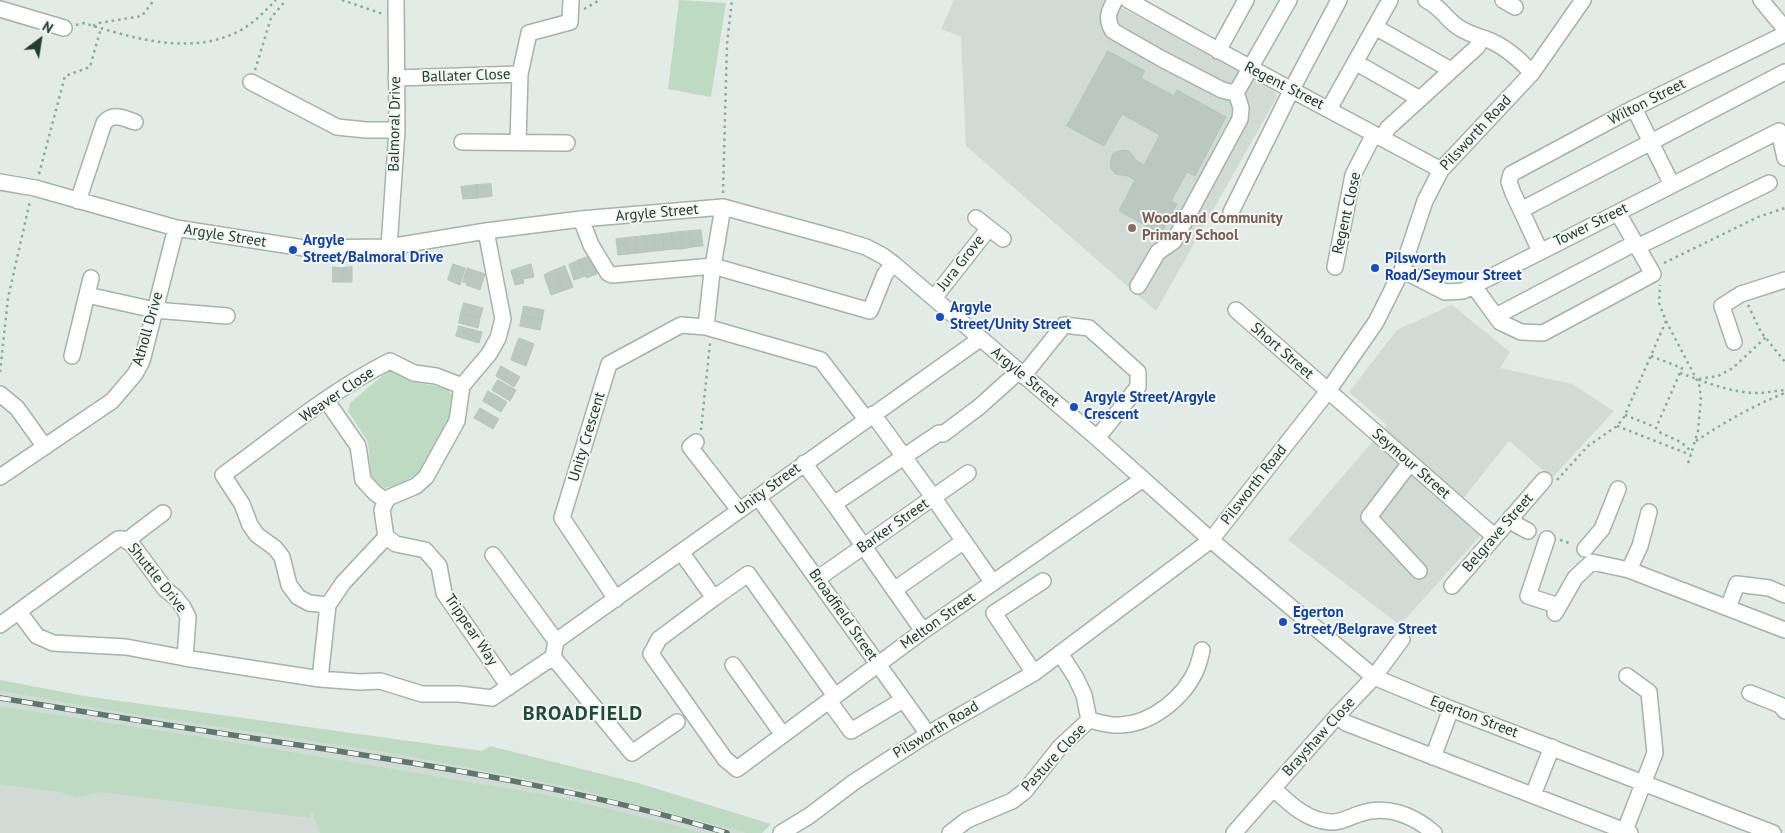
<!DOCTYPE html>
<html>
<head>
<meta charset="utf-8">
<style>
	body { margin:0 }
	#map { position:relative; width:1785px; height:833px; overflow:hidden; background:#e3ebe6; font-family:"PT Sans",sans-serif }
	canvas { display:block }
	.north { position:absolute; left:15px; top:15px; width:50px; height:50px; -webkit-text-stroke:4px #f3f8f5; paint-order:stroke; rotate:31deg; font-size:14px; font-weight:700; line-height:20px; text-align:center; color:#243a32 }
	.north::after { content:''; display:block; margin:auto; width:18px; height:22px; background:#243a32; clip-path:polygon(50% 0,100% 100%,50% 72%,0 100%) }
</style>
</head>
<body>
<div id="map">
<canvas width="1785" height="833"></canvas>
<div class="north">N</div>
</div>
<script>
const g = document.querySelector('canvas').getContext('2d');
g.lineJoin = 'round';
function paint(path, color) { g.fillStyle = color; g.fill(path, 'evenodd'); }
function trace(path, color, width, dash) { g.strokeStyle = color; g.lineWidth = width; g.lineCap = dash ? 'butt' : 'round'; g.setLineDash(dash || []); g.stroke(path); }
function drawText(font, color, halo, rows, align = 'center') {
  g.font = font + ' "PT Sans",sans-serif'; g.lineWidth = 4; g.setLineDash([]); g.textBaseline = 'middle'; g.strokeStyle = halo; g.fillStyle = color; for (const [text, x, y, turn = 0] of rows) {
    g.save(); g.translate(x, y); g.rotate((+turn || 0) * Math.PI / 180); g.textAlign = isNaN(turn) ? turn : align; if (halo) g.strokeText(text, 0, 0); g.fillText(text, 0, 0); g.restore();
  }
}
paint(new Path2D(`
	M954 0H1107L1274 91 1277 97 1156 311 966 146 961 37 941 29Z
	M1452 305 1510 352 1500 368 1572 384 1614 411 1552 478 1509 441 1462 500 1489 526 1400 625 1288 540 1387 425 1349 392 1397 330Z
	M0 691 106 710 396 754 568 787 746 833H664L543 794 203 737 0 706Z
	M0 754 466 833H0Z`), '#d1dbd5');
paint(new Path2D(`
	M679 0 726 3 711 97 668 89Z
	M388 371 397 373 408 380 447 389 454 397 452 418 419 472 400 485 384 488 371 478 368 442 348 411 350 403Z
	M0 680 84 696 482 751 490 746 638 783 771 824 762 833H746L568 787 396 754 106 710 0 691Z
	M0 706 203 737 543 794 642 817 702 833H320L312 811 310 818 98 792 76 798 65 793 0 784Z`), '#bedac2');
const building = new Path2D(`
	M1108 51 1145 71 1141 78 1174 96 1177 90 1226 117 1195 176 1187 172 1171 201 1177 204 1161 234 1119 211 1135 180 1128 176 1116 174 1111 169 1110 165 1112 155 1116 152 1123 150 1129 151 1137 161 1144 165 1160 135 1122 114 1104 146 1067 126Z
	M491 184 492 196 478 198 476 185Z
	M476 185 478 198 463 199 461 187Z
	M701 230 703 246 692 247 690 231Z
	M690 231 692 247 682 249 680 232Z
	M680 232 682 249H673L671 233Z
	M671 233 673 249 664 250 663 234Z
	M663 234 664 250 655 251 654 235Z
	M654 235 655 251 646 252 644 236Z
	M644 236 646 252 637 253 635 237Z
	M635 237 637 253 628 254 626 238Z
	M626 238 628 254 618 255 616 239Z
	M590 256 597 274 586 278 579 260Z
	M579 260 585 276 574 280 569 265Z
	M453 264 465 268 460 285 448 280Z
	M531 264 534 277 523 279 524 283 515 285 511 271Z
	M565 266 573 287 562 291 555 270Z
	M333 267 343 268V282H333Z
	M352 267V282H343V268Z
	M467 268 485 274 480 290 466 285 467 283 463 282Z
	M555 270 562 291 551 295 544 275Z
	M464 303 483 308 480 318 461 313Z
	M524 306 544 310 542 320 522 316Z
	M461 313 480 318 478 328 459 323Z
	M522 316 542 320 540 330 520 326Z
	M459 326 482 332 479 343 456 336Z
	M519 338 534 344 530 355 515 349Z
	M515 349 530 355 526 366 511 360Z
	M501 366 520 377 514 387 496 376Z
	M498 380 516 390 510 401 492 390Z
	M488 391 507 402 501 412 483 401Z
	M480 408 499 419 493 429 474 418Z`);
paint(building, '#bbc8c2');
trace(building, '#b6c4bd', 1);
const minor = new Path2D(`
	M1115 0C1109 11 1105 19 1113 31L1162 59 1222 90 1230 92H1236L1240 86 1289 0
	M1128 0C1231 59 1336 113 1441 170
	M1426 0C1440 6 1446 19 1458 27 1467 33 1476 36 1486 39 1505 46 1519 59 1532 73
	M1503 0 1515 7
	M1761 0 1785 29
	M0 9 64 28
	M1375 27 1451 70
	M1218 51 1246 0
	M1355 62 1420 99
	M396 78 520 74 529 33 570 22 571 0
	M251 82 337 127 366 130H397
	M1634 108 1672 185
	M1329 109 1390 0
	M1382 138 1388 128 1477 47 1482 38
	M462 142 567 143
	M518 142 520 74
	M0 182 35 188 176 228 304 248 389 247 486 231 581 219 723 207 840 239 866 247 883 256 895 265 1097 438 1211 540 1374 677 1451 709 1773 833
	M78 201 104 123C113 112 123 118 135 122
	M1521 210 1785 72
	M1231 212 1292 89 1339 0
	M976 218 1003 239
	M581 219 591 245 608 273 612 275 713 266 870 311 885 274 893 264
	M486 231 503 319 498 338 489 354 462 386 457 421 426 477 416 486 390 497 386 501 382 510 386 537 396 544 425 550 439 566 444 593 509 687
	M389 247 397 130 396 0
	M1637 247 1769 183
	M1540 251 1513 193 1509 182 1511 174 1634 108 1785 34
	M1335 267 1353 175 1374 134
	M1402 270 1445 292 1463 291 1779 131 1785 158
	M1473 285 1500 322 1521 332 1543 333 1653 274 1618 213
	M1138 286 1158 252 1174 241 1240 119 1241 108 1236 92
	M87 295 155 310 227 316
	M934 298 989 228
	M1236 310 1494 536
	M1496 316 1635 243
	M706 327 712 272 723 207
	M1734 342 1722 306 1741 294 1785 280
	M72 356 91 278
	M1023 376 1064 325 1089 328 1138 372V387L1097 438
	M0 394 17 408 45 447
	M326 400 358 446 363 480 375 493 386 501
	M873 414 933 497 993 583
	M696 442 690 447 739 510
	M804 463 834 504 939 433 943 434 979 407 1018 372
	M1410 463 1369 517 1419 571
	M0 477 112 401 135 374 142 361 176 228
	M758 497 928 734
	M834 504 923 631
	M1511 517 1517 525 1528 531
	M1547 539 1528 596 1559 606
	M128 542 134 535 163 513
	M1585 549 1602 529 1618 489
	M681 552 714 598 748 574 835 696
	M1629 570 1640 546 1649 512
	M817 579 968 473
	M1452 586 1544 480
	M894 590 964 541
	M714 598 659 639 651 654 725 759 737 769 923 631 1143 479
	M616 599 562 518 609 364 681 325 706 327 821 360 866 419
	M328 605 309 603 298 597 289 585 282 557 275 548 257 535 250 525 242 504 223 475C277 436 330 391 390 361L414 373 436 376 462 386
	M1728 608 1737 584 1769 588 1785 595
	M19 612 37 636 53 643 126 647 185 658 320 679 360 682 380 681 422 694H459L492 698 553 657 556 641 493 555
	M1555 613 1575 578 1592 562 1629 570 1785 630
	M0 625 118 539H124L131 543 165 589 175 597 183 607 188 617 185 658
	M556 641 980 339
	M1060 653 1076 678 1084 695 1089 720
	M553 657 632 753 677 722
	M733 665 783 735
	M1034 673 994 613 1043 581
	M320 679 328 605 343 583 386 537
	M1750 693 1780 705 1785 711
	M829 701 851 731 903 700
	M1337 716 1346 723 1630 833
	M1089 720C1099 722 1110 726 1120 725 1152 724 1185 697 1197 668 1199 662 1201 656 1202 650
	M1433 757 1451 709
	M1274 789C1289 803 1307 821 1330 822 1341 823 1349 817 1359 814 1386 804 1413 815 1434 833
	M1533 795 1552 747
	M781 833 809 816 854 782 928 734 1034 673 1211 540 1328 391 1376 322 1402 270 1425 201 1441 170 1532 73 1583 0
	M950 833 967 820 1012 801 1025 791 1060 747 1089 720
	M1234 833 1337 716 1374 677 1402 639
	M1624 833 1655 753 1649 692 1627 676`);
trace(minor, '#a6b2ac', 18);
trace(new Path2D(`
	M342 0 383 14
	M584 9 600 0
	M76 25 84 23C133 38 191 57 241 30 255 22 265 11 276 0
	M93 26 99 23 142 16 154 0
	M255 70 271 18 286 0
	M39 174 65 76 90 67 101 28
	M723 193 727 44 732 0
	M1664 263 1758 217 1785 208
	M1748 305 1761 332 1785 362
	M1666 321 1699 384 1701 397 1698 431 1687 467
	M1651 356 1682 368 1656 428
	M0 372 8 298 30 201
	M1680 373C1706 382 1733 394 1761 393 1769 392 1777 391 1785 390
	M1699 379 1718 376 1733 368 1766 337
	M1625 415 1655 427 1661 433 1681 442 1692 452
	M1617 426 1691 455
	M701 430 710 343
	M1696 441C1725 422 1752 406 1785 393
	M1557 480 1588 446 1617 426 1624 417 1666 321 1659 303 1660 285
	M1560 540 1572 544`), '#87ab9c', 2.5, [2.5, 4]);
trace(minor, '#fff', 15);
const rail = new Path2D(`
	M0 698C108 716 216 733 325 749 460 770 596 793 727 833`);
trace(rail, '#5f766d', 5.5);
trace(rail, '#f3f8f5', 4, [11]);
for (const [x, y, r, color] of [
	[1132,228,5,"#8d6e63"],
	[293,250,5,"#1a4fb4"],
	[1375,268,5,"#1a4fb4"],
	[940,317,5,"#1a4fb4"],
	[1074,407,5,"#1a4fb4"],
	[1283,622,5,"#1a4fb4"]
]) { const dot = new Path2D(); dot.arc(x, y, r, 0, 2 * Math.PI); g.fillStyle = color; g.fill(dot); trace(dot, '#f3f8f5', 2); }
drawText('15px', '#243a32', '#f3f8f5', [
	["Ballater Close",466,76,-2],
	["Regent Street",1284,86,27],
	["Wilton Street",1647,102,-27],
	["Balmoral Drive",395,124,-89],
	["Pilsworth Road",1476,133,-47],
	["Argyle Street",657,213,-5],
	["Regent Close",1347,213,-77],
	["Tower Street",1591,225,-26],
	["Argyle Street",225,236,9],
	["Jura Grove",961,263,-52],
	["Atholl Drive",148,329,-74],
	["Short Street",1282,351,41],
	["Argyle Street",1025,377,40],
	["Weaver Close",337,395,-34],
	["Unity Crescent",587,437,-73],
	["Seymour Street",1411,464,41],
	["Pilsworth Road",1254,485,-52],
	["Unity Street",768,489,-36],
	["Barker Street",893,526,-35],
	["Belgrave Street",1498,533,-49],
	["Shuttle Drive",157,578,51],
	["Broadfield Street",843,615,55],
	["Melton Street",938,621,-35],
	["Trippear Way",471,630,56],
	["Egerton Street",1474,717,21],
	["Pilsworth Road",936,730,-31],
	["Brayshaw Close",1319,737,-48],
	["Pasture Close",1054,758,-47]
]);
drawText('bold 15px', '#785e54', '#f3f8f5', [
	["Woodland Community",1142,219],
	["Primary School",1142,236]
], 'left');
drawText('bold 15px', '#164399', '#f3f8f5', [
	["Argyle",303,241],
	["Street/Balmoral Drive",303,258],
	["Pilsworth",1385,259],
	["Road/Seymour Street",1385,276],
	["Argyle",950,308],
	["Street/Unity Street",950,325],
	["Argyle Street/Argyle",1084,398],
	["Crescent",1084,415],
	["Egerton",1293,613],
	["Street/Belgrave Street",1293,630]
], 'left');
g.letterSpacing = '1px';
drawText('bold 20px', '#234a3c', '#f3f8f5', [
	["BROADFIELD",583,714]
]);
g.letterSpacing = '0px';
</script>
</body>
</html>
